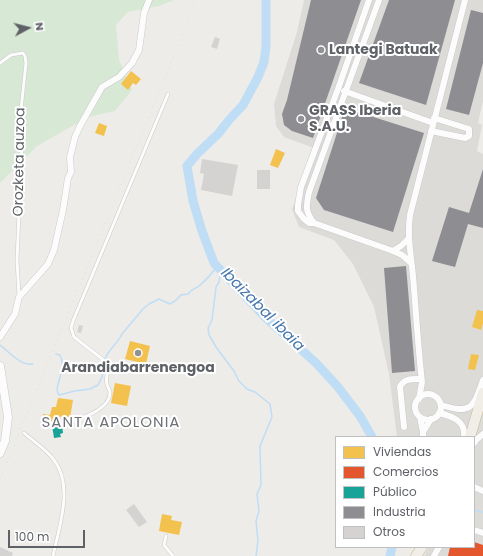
<!DOCTYPE html>
<html>
<head>
<meta charset="utf-8">
<style>
	body { margin:0 }
	#map { position:relative; width:483px; height:556px; overflow:hidden; background:#edece8; font-family:Poppins,sans-serif }
	canvas { display:block }
	.legend { position:absolute; left:335px; top:436px; width:140px; height:112px; box-sizing:border-box; background:#fff; border:1px solid #bfc0c2; margin:0; padding:5px 7px; list-style:none; font-size:12px; color:#5e6166 }
	.legend li { display:flex; align-items:center; gap:8px; height:20px }
	.legend b { width:20px; border:1px solid #bfc0c2 }
	.north { position:absolute; left:8px; top:8px; width:40px; height:40px; -webkit-text-stroke:3px #fff; paint-order:stroke; rotate:83deg; font-size:11px; font-weight:700; line-height:16px; text-align:center; color:#5e6166 }
	.north::after { content:''; display:block; margin:auto; width:14px; height:18px; background:#5e6166; clip-path:polygon(50% 0,100% 100%,50% 72%,0 100%) }
	.scale { position:absolute; left:8px; top:530px; width:77px; height:18px; box-sizing:border-box; border:2px solid #5e6166; border-top:0; padding-left:5px; font-size:12px; line-height:14px; white-space:nowrap; color:#5e6166; -webkit-text-stroke:3px #fff; paint-order:stroke }
</style>
</head>
<body>
<div id="map">
<canvas width="483" height="556"></canvas>
<ul class="legend">
<li><b style="height:11px;background:#f2c14e"></b>Viviendas</li>
<li><b style="height:11px;background:#e4572e"></b>Comercios</li>
<li><b style="height:11px;background:#17a398"></b>Público</li>
<li><b style="height:11px;background:#8d8d92"></b>Industria</li>
<li><b style="height:11px;background:#d4d3d1"></b>Otros</li>
</ul>
<div class="north">N</div>
<div class="scale">100 m</div>
</div>
<script>
const g = document.querySelector('canvas').getContext('2d');
g.lineJoin = 'round';
function paint(path, color) { g.fillStyle = color; g.fill(path, 'evenodd'); }
function trace(path, color, width, dash) { g.strokeStyle = color; g.lineWidth = width; g.lineCap = dash ? 'butt' : 'round'; g.setLineDash(dash || []); g.stroke(path); }
function drawText(font, color, halo, rows, align = 'center') {
  g.font = font + ' Poppins,sans-serif'; g.lineWidth = 4; g.setLineDash([]); g.textBaseline = 'middle'; g.strokeStyle = halo; g.fillStyle = color; for (const [text, x, y, turn = 0] of rows) {
    g.save(); g.translate(x, y); g.rotate((+turn || 0) * Math.PI / 180); g.textAlign = isNaN(turn) ? turn : align; if (halo) g.strokeText(text, 0, 0); g.fillText(text, 0, 0); g.restore();
  }
}
paint(new Path2D(`
	M304 0H483V101L478 123 482 125 477 151 483 154V556H424L429 547H474V437H397L389 374 374 307 353 264 334 240 299 227 292 209 314 148 284 137 276 126 274 104 297 32Z`), '#dddbd8');
paint(new Path2D(`
	M0 0H174L159 6 128 12 116 25 119 60 132 90 115 111 88 117 37 146 0 183Z`), '#d7e8d5');
paint(new Path2D(`
	M131 71 141 79 136 85 133 83 128 90 121 84Z
	M99 123 107 126 104 136 95 133Z
	M276 149 285 153 278 168 270 165Z
	M477 310 483 311V323L481 330 472 327Z
	M130 341 150 346 146 364 125 359Z
	M471 354 479 355 475 370 468 369Z
	M115 383 131 386 127 406 111 403Z
	M58 398 73 400 70 418 55 416V421H42L43 414 50 415 52 407H56Z
	M162 514 172 516 171 520 182 522 179 535 159 531Z`), '#f2c14e');
paint(new Path2D(`
	M474 542 483 545V556H448L450 547H474Z`), '#e4572e');
paint(new Path2D(`
	M62 424 63 433 60 434 61 437 54 438 52 425Z`), '#17a398');
paint(new Path2D(`
	M311 0H361L313 138 292 131 284 125 282 114 287 100Z
	M389 0H455L426 105 359 83Z
	M471 10 483 13V63L469 115 446 109Z
	M345 108 424 133 393 232 324 210 316 198Z
	M483 169V228L468 224 455 267 432 261 449 207 469 213Z
	M406 266 415 371 392 373 384 268Z`), '#8d8d92');
trace(new Path2D(`
	M221 270 219 282 216 287 212 320 208 328 209 335 216 347 234 371 239 381 247 389 255 392 270 404 272 417 260 446 261 485 257 494 259 511 256 521 258 541 256 556
	M0 345C9 352 21 366 33 364
	M56 354 60 355C68 369 52 388 59 395L75 391 90 389 98 385 102 377 104 363
	M105 359C108 350 118 343 122 334L143 309 149 304 159 299 170 304 175 301 181 295 188 294C191 289 195 289 199 286 206 280 212 274 217 266
	M474 510 483 512`), '#bfddf5', 1.5);
trace(new Path2D(`
	M266 0V46L264 62 258 77 243 105 229 120 218 134 197 154 187 166 193 201 202 231 214 263 265 317 316 363 338 387 360 416 372 437
	M390 556 392 547`), '#bfddf5', 9);
paint(new Path2D(`
	M215 37 220 39 217 49 211 47Z
	M202 159 238 165 232 196 201 190 204 174 200 173Z
	M257 170H270V189H257Z
	M79 325 83 326 81 333 77 332Z
	M134 504 147 522 139 527 126 510Z
	M0 547 13 553 12 556H0Z`), '#d4d3d1');
const service = new Path2D(`
	M0 63 11 55 23 53 25 56 26 63 20 119 22 143 17 260 19 296
	M65 423C79 419 109 411 110 393 110 389 107 387 107 384 105 378 108 371 110 365L74 337 71 328 73 321 168 94
	M24 433C33 441 48 451 54 460 74 486 59 527 53 556
	M166 536 164 545 173 556`);
const minor = new Path2D(`
	M379 0 309 192C306 207 305 211 314 223L393 251 402 255 411 263
	M344 91 433 123
	M431 131 465 138 469 136V129L434 118
	M314 223H309L304 219 298 211V205L301 187 338 89 369 0
	M393 251 401 246 408 239
	M0 337 15 314 19 297 48 264 54 250 63 210 68 178 71 172 70 157 75 137 80 126 102 87 119 77 132 63 139 50 144 13 149 0
	M415 407a13 13 0 1 1 26 0a13 13 0 1 1-26 0Z
	M419 399 422 382C418 347 416 311 413 276 411 255 407 236 410 215L465 0
	M441 405C471 414 473 409 483 380
	M439 413C452 416 466 421 464 437
	M420 417 423 432
	M404 427 400 387C404 378 413 379 421 379
	M423 437V432L431 419
	M474 443 476 440 483 434
	M474 487 483 491
	M474 530 483 533
	M434 556 439 547`);
const tertiary = new Path2D(`
	M0 366 8 417 5 441 0 453`);
const trunk = new Path2D(`
	M470 437 483 393
	M416 556 422 547`);
trace(service, '#cacaca', 4);
trace(minor, '#cacaca', 7);
trace(tertiary, '#cacaca', 9);
trace(trunk, '#c3b697', 11);
trace(service, '#fcfcfc', 3);
trace(minor, '#fcfcfc', 6);
trace(tertiary, '#fcfcfc', 8);
trace(trunk, '#f0eee6', 10);
trace(new Path2D(`
	M0 479 179 44 194 0`), '#e3e3e3', 1.5, [1, 5]);
for (const [x, y, r, color] of [
	[321,50,4,"#909294"],
	[301,119,4,"#909294"],
	[138,353,4,"#909294"]
]) { const dot = new Path2D(); dot.arc(x, y, r, 0, 2 * Math.PI); g.fillStyle = color; g.fill(dot); trace(dot, '#fff', 1.5); }
drawText('bold 14px', '#5e6166', '#fff', [
	["Lantegi Batuak",329,50],
	["GRASS Iberia",309,111],
	["S.A.U.",309,127],
	["Arandiabarrenengoa",138,368,"center"]
], 'left');
drawText('14px', '#5e6166', '#fff', [
	["Orozketa auzoa",20,162,-89]
]);
drawText('italic 15px', '#4878ac', '#fff', [
	["Ibaizabal ibaia",262,310,45]
]);
g.letterSpacing = '1px';
drawText('15px', '#6f7378', '#fff', [
	["SANTA APOLONIA",111,423]
]);
g.letterSpacing = '0px';
</script>
</body>
</html>
